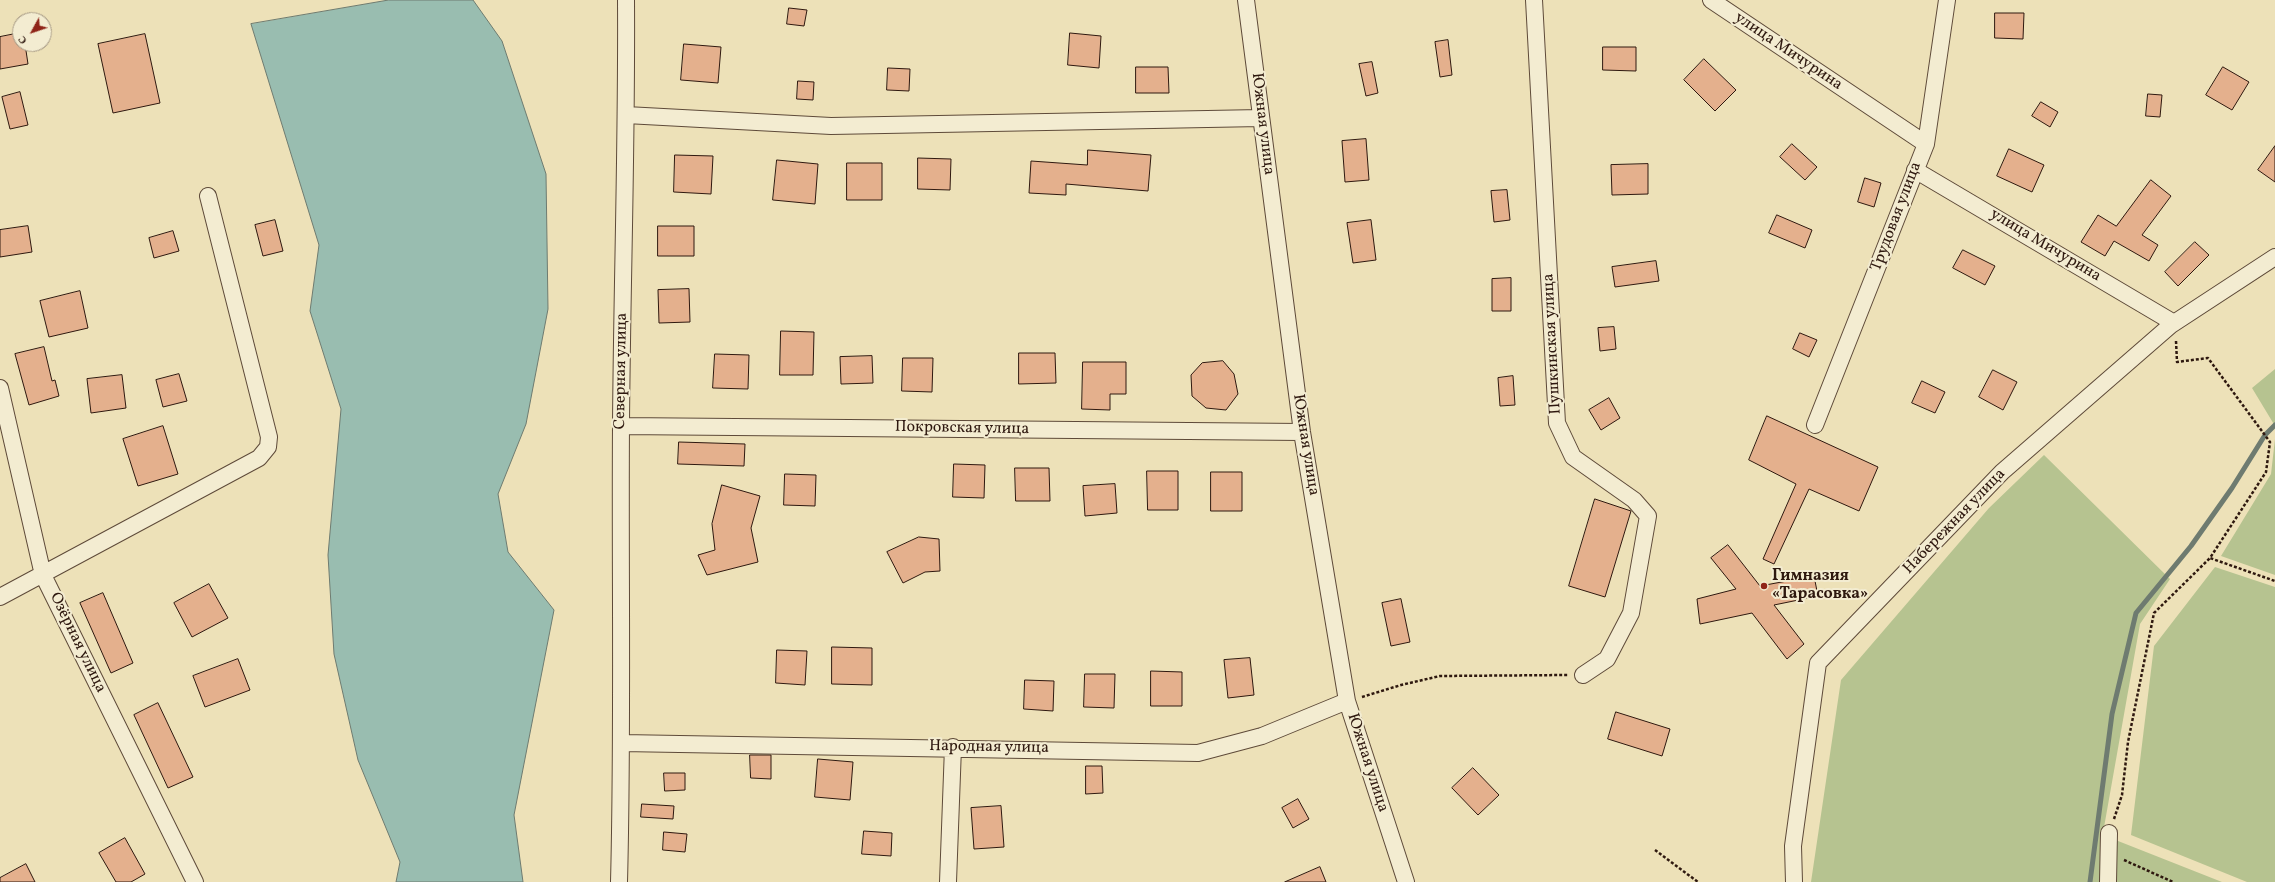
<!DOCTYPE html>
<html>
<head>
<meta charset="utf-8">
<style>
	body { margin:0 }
	#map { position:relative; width:2275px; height:882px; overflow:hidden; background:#ede1b8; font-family:Vollkorn,serif }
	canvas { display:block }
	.north { position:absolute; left:12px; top:12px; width:40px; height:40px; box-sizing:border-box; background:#f3ecd1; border:1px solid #a49783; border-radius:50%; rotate:230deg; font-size:11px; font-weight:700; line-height:16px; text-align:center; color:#2e180f }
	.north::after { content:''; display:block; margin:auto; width:14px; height:18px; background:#8f2418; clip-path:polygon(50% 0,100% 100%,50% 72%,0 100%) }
</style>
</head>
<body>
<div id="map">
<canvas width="2275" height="882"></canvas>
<div class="north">С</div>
</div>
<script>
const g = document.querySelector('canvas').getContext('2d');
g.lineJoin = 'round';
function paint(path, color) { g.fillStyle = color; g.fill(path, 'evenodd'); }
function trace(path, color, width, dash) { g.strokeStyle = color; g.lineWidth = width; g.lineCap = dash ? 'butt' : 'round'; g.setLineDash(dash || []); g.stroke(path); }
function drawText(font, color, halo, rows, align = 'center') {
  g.font = font + ' Vollkorn,serif'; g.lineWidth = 4; g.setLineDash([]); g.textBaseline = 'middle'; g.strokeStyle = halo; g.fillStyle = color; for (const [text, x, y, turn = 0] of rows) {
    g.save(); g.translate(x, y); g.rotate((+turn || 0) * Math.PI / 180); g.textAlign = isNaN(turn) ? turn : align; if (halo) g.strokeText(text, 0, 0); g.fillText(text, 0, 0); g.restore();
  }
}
paint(new Path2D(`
	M2275 369V426L2252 388Z
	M2275 439V575L2221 556 2271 474Z
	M2044 455 2170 579 2140 624 2103 833 2101 882H1811L1841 680 1989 508Z
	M2215 567 2275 587V882H2247L2131 835 2154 646Z
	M2113 839 2222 882H2113Z`), '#b6c390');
const water = new Path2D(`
	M389 0H473L502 41 546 174 548 309 526 424 498 494 508 552 554 610 514 815 523 882H396L400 862 358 760 334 654 328 555 341 409 310 311 319 245 251 24Z`);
paint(water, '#99bdb0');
trace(water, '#6e7b70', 1);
trace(new Path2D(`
	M2090 882 2112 714 2136 613 2191 546 2232 488 2265 435 2275 425`), '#6e7b70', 5);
const building = new Path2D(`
	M789 8 807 10 804 26 787 24Z
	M1995 13H2024L2023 39 1995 38Z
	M20 33V44H25L28 64 0 69V37Z
	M1070 33 1101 36 1099 68 1068 65Z
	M145 34 160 103 113 113 98 44Z
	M1448 40 1452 75 1440 77 1435 42Z
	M684 44 721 47 718 83 681 80Z
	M1603 47H1636V71L1603 70Z
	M1704 59 1736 90 1715 111 1684 80Z
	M1372 62 1378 93 1366 96 1359 64Z
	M1136 67H1168L1169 93H1136Z
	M2223 67 2249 82 2232 110 2206 95Z
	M888 68 910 69 909 91 887 90Z
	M798 81 814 82 813 100 797 99Z
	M20 92 28 125 10 129 2 97Z
	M2148 94 2162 95 2160 117 2146 116Z
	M2041 102 2058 112 2050 127 2032 116Z
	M1366 139 1369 180 1345 182 1342 141Z
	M1792 144 1817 167 1805 180 1780 157Z
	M2275 146V182L2258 170Z
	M2009 149 2044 165 2032 192 1997 176Z
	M1088 150 1151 155 1148 191 1066 184V195L1029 193 1031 161 1087 165Z
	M675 155 713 156 711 194 674 192Z
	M918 158 951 159 950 190 918 189Z
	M777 160 818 164 815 204 773 200Z
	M847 163H882V200H847Z
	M1648 164V194L1612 195 1611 165Z
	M1865 178 1881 183 1874 207 1858 202Z
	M2151 180 2171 196 2142 235 2158 245 2149 261 2114 241 2105 256 2081 242 2098 215 2116 226Z
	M1507 190 1510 220 1494 222 1491 191Z
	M1777 215 1812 230 1805 248 1769 233Z
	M275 220 283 251 263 256 255 225Z
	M1371 220 1376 260 1353 263 1347 223Z
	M28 226 32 252 0 257V230Z
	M658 226H694V256H658Z
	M173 231 179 251 154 258 149 238Z
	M2195 242 2209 255 2178 286 2165 272Z
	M1963 250 1995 266 1985 285 1953 268Z
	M1656 261 1659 281 1615 287 1612 267Z
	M1511 278V311H1492V279Z
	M689 289 690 322 659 323 658 290Z
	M80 291 88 328 49 337 40 301Z
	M1614 327 1616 349 1600 351 1598 328Z
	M781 331 814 332 813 375H780Z
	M1800 333 1817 340 1809 357 1793 349Z
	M44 347 52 381 55 380 59 396 29 405 15 354Z
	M1019 353H1055L1056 383 1019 384Z
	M715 354 749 355 748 389 713 388Z
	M872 356 873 383 841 384 840 357Z
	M903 358H933L932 392 902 391Z
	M1223 361 1234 374 1238 394 1226 410 1206 408 1192 396 1191 375 1202 363Z
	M1083 362H1126V394H1110V410L1082 409Z
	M1993 370 2017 382 2003 410 1979 397Z
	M179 374 187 401 163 407 156 380Z
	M122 375 126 408 91 413 87 379Z
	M1513 376 1515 405 1500 406 1498 378Z
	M1922 381 1945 392 1935 413 1912 403Z
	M1609 398 1620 418 1601 430 1589 410Z
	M1767 416 1878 467 1859 511 1809 489 1774 564 1763 559 1796 484 1749 460Z
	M163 426 178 474 138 486 123 439Z
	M679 442 745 444 744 466 678 464Z
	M954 464 985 465 984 498 953 497Z
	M1015 468H1049L1050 501H1016Z
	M1147 471H1178V510H1148Z
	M1211 472H1242V511H1211Z
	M785 474 816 475 815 506 784 505Z
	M1115 484 1117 513 1085 516 1083 486Z
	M722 485 760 496 751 528 758 562 707 575 698 555 715 550 712 524Z
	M1595 499 1631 511 1605 597 1569 586Z
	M919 537 939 539 940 571 925 572 903 583 887 552Z
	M1728 545 1760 586 1814 576 1818 596 1774 605 1804 644 1787 659 1752 613 1700 624 1697 599 1736 589 1711 558Z
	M209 584 228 618 192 637 174 603Z
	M103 593 133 663 111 673 80 603Z
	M1401 599 1410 642 1391 646 1382 603Z
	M832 647 872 648V685L832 684Z
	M777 650 807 651 805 685 776 683Z
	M1250 658 1254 695 1228 698 1224 660Z
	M238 659 250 690 205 707 193 676Z
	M1151 671 1182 672V706H1151Z
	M1085 674H1115L1114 708 1084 707Z
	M1025 680 1054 681 1053 711 1024 709Z
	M158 703 193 777 168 788 134 715Z
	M1616 712 1670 729 1662 756 1608 739Z
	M750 755H771V779L751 778Z
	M818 759 853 762 850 800 815 797Z
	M1086 766H1102L1103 793 1086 794Z
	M1473 768 1499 795 1478 815 1452 788Z
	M664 773H685V790L665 791Z
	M1298 799 1309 819 1293 828 1282 808Z
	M642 804 674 806 673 819 641 817Z
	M1001 806 1004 847 974 849 971 808Z
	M864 831 892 833 891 856 862 854Z
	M664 832 687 834 685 852 663 850Z
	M125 838 145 874 131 882H116L99 853Z
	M26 864 35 882H0V878Z
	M1320 867 1326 882H1285Z`);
paint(building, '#e4b08d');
trace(building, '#2e180f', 1);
const minor = new Path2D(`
	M1246 0 1302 432 1347 701 1406 882
	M1534 0 1557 423 1573 457 1634 500 1648 516 1631 613 1607 659 1583 675
	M1711 0 1926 144
	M626 115 831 126 1261 118
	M1915 170 2174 323
	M0 388 43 575 195 882
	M1815 425 1926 144 1947 0
	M621 426 1302 432
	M0 597 259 458 268 447 269 437 208 196
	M622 743 1198 753 1262 736 1347 701
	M619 882C623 730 620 578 621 425 622 284 627 142 626 0
	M948 882 953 747
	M1794 882 1793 846 1818 663 2002 472 2171 325 2275 257
	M2108 882 2109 833`);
trace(minor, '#5e4a39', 18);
trace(new Path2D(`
	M2176 341 2177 362 2208 358 2270 442 2266 472 2210 558 2275 581
	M1362 697 1401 685 1440 676 1568 675
	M2114 819 2122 795 2128 742 2154 613 2210 558
	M1655 850 1698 882
	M2124 860 2173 882`), '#2e180f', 2.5, [3, 2]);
trace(minor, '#f3ecd1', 16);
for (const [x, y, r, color] of [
	[1764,586,4,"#8f2418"]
]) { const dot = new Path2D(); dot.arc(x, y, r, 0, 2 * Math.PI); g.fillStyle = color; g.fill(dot); trace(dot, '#f3ecd1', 1.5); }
drawText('16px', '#2e180f', '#f3ecd1', [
	["улица Мичурина",1788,52,34],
	["Южная улица",1262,124,83],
	["Трудовая улица",1897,217,-69],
	["улица Мичурина",2045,246,31],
	["Пушкинская улица",1553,344,-93],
	["Северная улица",622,371,-89],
	["Покровская улица",962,429,1],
	["Южная улица",1305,445,81],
	["Набережная улица",1955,522,-46],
	["Озёрная улица",77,643,64],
	["Народная улица",989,748,1],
	["Южная улица",1367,763,72]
]);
drawText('bold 16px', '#2e180f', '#f3ecd1', [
	["Гимназия",1772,577],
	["«Тарасовка»",1772,595]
], 'left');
</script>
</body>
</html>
